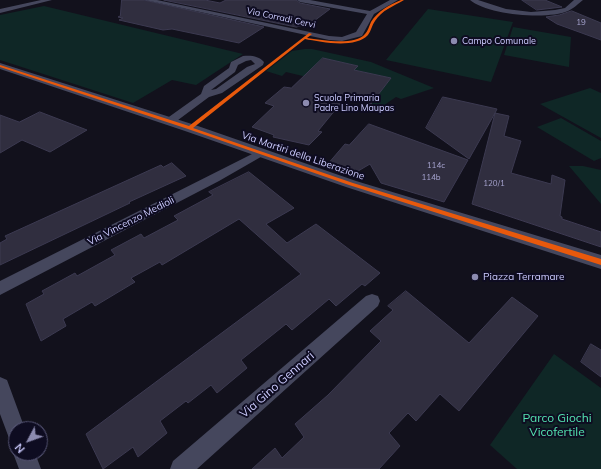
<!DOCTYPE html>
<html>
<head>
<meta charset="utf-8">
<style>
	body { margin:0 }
	#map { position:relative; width:601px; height:469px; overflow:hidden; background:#12111c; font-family:Mulish,sans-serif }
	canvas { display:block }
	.north { position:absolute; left:8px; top:421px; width:40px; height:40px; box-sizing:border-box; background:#0e0c21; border:1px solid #5a597a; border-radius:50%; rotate:229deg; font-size:11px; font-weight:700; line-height:16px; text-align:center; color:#cdccff }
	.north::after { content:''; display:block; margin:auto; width:14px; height:18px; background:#8c8bb0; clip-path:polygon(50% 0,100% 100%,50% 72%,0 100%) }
</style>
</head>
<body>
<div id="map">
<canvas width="601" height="469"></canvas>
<div class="north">N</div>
</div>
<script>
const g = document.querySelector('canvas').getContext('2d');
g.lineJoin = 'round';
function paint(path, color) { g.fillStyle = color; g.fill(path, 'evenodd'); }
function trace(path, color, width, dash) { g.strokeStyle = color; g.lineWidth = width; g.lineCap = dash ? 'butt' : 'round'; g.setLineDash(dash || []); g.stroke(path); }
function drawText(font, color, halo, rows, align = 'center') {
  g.font = font + ' Mulish,sans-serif'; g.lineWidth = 4; g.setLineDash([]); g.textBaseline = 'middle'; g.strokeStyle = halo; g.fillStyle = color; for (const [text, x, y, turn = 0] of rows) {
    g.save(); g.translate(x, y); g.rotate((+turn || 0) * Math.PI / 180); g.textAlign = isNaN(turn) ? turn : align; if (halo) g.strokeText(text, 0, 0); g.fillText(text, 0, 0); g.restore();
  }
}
paint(new Path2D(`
	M44 6 243 54 196 85 172 80 133 103 0 60V15Z
	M428 9 513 22 491 82 386 60Z
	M513 27 571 37 569 67 504 55Z
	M305 49H312L371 62 434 88 401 99 396 97 377 110 372 108 371 104 391 78 354 70 358 66 323 58 311 70V78L286 72 282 76 266 71 292 51Z
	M590 88 601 93V138L540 104Z
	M561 118 601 141V158L594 161 537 127Z
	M569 166H583L601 170V204Z
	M554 354 601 388V469H517L490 445Z`), '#0f2726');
const building = new Path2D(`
	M122 0H144L264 27 239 43 172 29 163 30 119 20 123 18 118 17 120 16Z
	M164 0H205L220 3 226 0H296L300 3 330 9 306 27 299 26 297 27Z
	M522 0H545L562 7 537 10Z
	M572 11 601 23V40L557 24 546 17 559 15Z
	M323 58 358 66 354 70 391 78 371 104 345 98 318 131 322 132 309 145 273 137 274 135 252 127 274 106 265 103 284 87 291 88Z
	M443 97 497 109 495 113 509 116 504 136 521 141 511 173 551 184 552 175 565 180 560 216 562 217V219L601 232V247L472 204 495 113 469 159 426 128Z
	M40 112 87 130 50 152 22 140 0 153V115L19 122Z
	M369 124 468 160 444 202 381 183 370 164 353 174 327 165 345 144 349 145Z
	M172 163 186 176 129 202 130 203 0 265V243L7 239 5 236 161 165 163 167Z
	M249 172 294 208 266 224 287 243 316 224 380 273 365 286 362 284 336 306 329 299 292 330 286 324 241 360 247 368 217 393 211 385 188 403 186 401 160 421 167 433 138 457 133 447 103 469 86 434 301 274 239 219 162 265 160 262 131 278 135 282 95 306 92 302 63 319 66 326 41 341 26 304 44 294 42 291 75 273 77 276 115 255 111 250 141 234 144 238 178 220 174 216 213 195 209 192Z
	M406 291 469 343 512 297 538 316 459 411 440 394 416 421 408 413 389 433 400 446 379 469H252L275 448 282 458 304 437 295 424 328 395 381 341 370 331 393 310 388 306Z
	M591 344 601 350V377L581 362Z`);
paint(building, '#302e3f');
trace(building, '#3c3a51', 1);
paint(new Path2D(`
	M41 0H52L0 13V9Z
	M145 0H157L329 36 342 37 356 32 367 14 300 2 297 0H310L370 11 390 0H398L374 14 362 36 342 41 329 40Z
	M470 0H478L506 9 531 12 555 10 565 8 574 0H583C579 3 573 9 568 11 548 20 487 15 470 0Z
	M243 56C251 55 259 56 264 62L263 65 222 93 209 97 174 123H166L165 121 166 119 201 94 204 86 229 68 231 62ZM251 60 255 64 247 67 216 89 211 90 235 72 238 65 246 61Z
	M262 149 266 150 268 152 266 154 219 181 0 295V281Z
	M372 294 378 296 380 301 378 306 197 469H170L173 461 366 296Z
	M0 377 7 380 25 429H16V441L9 438 0 414Z
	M16 447V453H35L41 469H19L13 453Z`), '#45475d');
paint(new Path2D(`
	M0 63 195 125 356 181 601 255V269L346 187 185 131 0 69Z`), '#45475d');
paint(new Path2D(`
	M401 0H404C394 6 382 10 375 21 372 25 371 31 368 35 355 49 321 42 305 39L193 128 353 183 601 259V265L349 185 188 129 0 67V65L189 126 309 33 312 34 307 38C322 40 355 46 365 34 368 31 369 26 371 22 378 11 389 5 401 0Z`), '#e8590c');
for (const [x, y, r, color] of [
	[454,41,4,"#8c8bb0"],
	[306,103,4,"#8c8bb0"],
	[475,277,4,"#8c8bb0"]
]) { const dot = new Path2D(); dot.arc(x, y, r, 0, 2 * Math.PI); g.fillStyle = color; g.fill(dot); trace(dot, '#0e0c21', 1.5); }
drawText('8px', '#a6a4cf', null, [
	["19",581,23],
	["114c",436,166],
	["114b",431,178],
	["120/1",494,184]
]);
drawText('9px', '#cdccff', '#0e0c21', [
	["Via Corradi Cervi",281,18,12]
]);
drawText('9px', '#cdccff', '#0e0c21', [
	["Campo Comunale",462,41],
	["Scuola Primaria",314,98],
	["Padre Lino Maupas",314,108]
], 'left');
drawText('10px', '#cdccff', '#0e0c21', [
	["Via Martiri della Liberazione",303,156,19],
	["Via Vincenzo Medioli",131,221,-27]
]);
drawText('10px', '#cdccff', '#0e0c21', [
	["Piazza Terramare",483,277]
], 'left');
drawText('12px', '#cdccff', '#0e0c21', [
	["Via Gino Gennari",277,385,-41]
]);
drawText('12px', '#54e4b1', '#0e0c21', [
	["Parco Giochi",557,418],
	["Vicofertile",557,432]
]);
</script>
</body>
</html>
